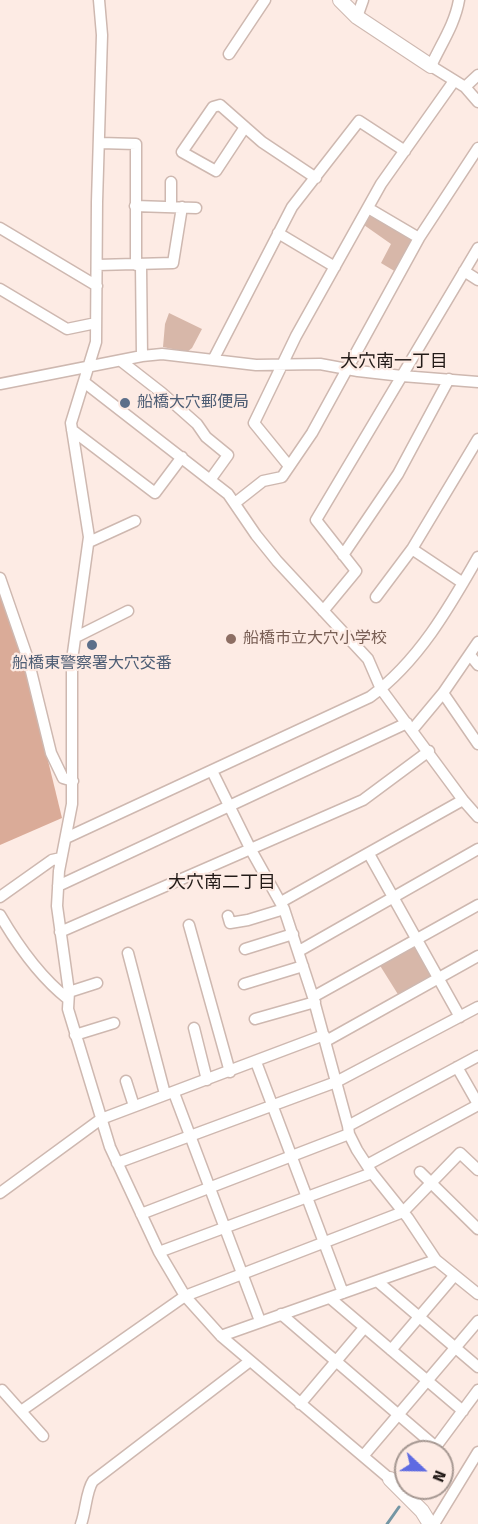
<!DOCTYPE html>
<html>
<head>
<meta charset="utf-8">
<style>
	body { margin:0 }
	#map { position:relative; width:478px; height:1524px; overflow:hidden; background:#fdebe4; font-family:"Fira Sans",sans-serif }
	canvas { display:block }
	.north { position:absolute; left:394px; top:1440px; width:60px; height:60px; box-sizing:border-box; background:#fdebe4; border:2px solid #a69892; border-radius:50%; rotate:112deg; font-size:16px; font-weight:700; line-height:24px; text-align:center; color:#231b18 }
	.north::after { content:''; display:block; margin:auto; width:21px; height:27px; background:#5e6ae2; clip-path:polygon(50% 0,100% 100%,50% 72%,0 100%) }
</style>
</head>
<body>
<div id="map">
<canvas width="478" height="1524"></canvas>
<div class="north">N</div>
</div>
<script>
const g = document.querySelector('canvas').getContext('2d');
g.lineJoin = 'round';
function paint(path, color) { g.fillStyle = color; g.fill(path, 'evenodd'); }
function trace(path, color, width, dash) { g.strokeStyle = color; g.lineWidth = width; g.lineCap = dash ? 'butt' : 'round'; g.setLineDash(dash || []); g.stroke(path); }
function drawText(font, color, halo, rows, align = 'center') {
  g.font = font + ' "Fira Sans","Noto Sans JP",sans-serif'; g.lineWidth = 4.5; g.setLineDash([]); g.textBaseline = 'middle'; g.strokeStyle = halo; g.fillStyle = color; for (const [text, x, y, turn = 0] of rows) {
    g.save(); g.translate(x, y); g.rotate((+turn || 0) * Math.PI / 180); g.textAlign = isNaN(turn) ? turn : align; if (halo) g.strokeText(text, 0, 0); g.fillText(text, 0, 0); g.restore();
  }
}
paint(new Path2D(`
	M373 214 414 241 396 272 381 263 391 244 364 225 369 216Z
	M169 313 202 329 192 348 187 352 163 347 165 324Z
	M413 945 417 947 433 974 431 978 399 996 379 964Z`), '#d7b7a9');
paint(new Path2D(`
	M0 590 23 658 62 818 0 845Z`), '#daab98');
trace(new Path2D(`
	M387 1524 399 1507`), '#7496a4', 3);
const minor = new Path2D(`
	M99 0 102 35 97 202 96 342 71 423 89 537 72 660V804L59 871 57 906 69 992 68 1009 110 1147 159 1252 185 1296 221 1336 390 1479
	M459 0C455 24 441 44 431 66L465 87 478 102
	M357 17 363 0
	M229 54 265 0
	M465 87 478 75
	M245 127 216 171 182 152 213 107 220 105 262 142 316 178
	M100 143 136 144V265
	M171 182V206
	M135 206 196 208
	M368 208 419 238
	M0 228 97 286
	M278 233 335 267
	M97 265 173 263 182 207
	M141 265 142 356
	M464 271 478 280
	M0 289 67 329 96 323
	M213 360 292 207 359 121 405 151
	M121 361 162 393 197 424 206 437 228 455 210 480
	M84 382 228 494 256 535 277 561 368 659 381 689 463 800 478 817
	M0 384 142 356 162 354 256 365 320 364 358 371 402 376 478 382
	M72 430 155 493 182 457
	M289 466 254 423 296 336 381 184 454 81
	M235 503 263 481 282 477 312 433 419 238 478 148
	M89 542 135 521
	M412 549 463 583
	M343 555 398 474 449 379
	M0 578 28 659 51 753 63 778 73 781
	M376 597 412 549 478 439
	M323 611 356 571 316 520 478 248
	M76 637 128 611
	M470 655 478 665
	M443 693 478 744
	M413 729 443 693 478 642
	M212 771 251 850 284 909 313 997 348 1126 349 1134 357 1150 372 1173 408 1218 436 1260 478 1294
	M66 838 370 697C418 662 449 608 478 557
	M369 854 460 1017
	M58 886 407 723
	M0 897 52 860 61 858
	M281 902 463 800
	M0 915C18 946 40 977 68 999
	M228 916 230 923 248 920 284 909
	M189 925 230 1072
	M60 932 363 800 429 751
	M245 949 293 934
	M299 951 478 849
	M128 953 165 1094
	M244 984 303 966
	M69 992 97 983
	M313 997 478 905
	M255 1019 315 1002
	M194 1028 207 1080
	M75 1035 114 1023
	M326 1041 478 956
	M256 1062 343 1293
	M457 1067 478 1104
	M126 1081 134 1106
	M174 1093 260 1321
	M348 1126 478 1056
	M117 1163 336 1082 478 1007
	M367 1165 478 1105
	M420 1172 478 1229
	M0 1193 101 1119 324 1035
	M141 1214 349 1134
	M159 1252 372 1173
	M377 1281 478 1367
	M330 1298 463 1411
	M281 1314 436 1447
	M221 1336 436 1260
	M391 1350 454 1276
	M2 1390 43 1436
	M300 1404 364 1328
	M21 1411 185 1296 403 1212 460 1153 478 1170
	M432 1452 478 1390
	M364 1455 478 1321
	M81 1524C86 1511 86 1491 93 1481L250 1361
	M434 1524 478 1452`);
const tertiary = new Path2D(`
	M340 0 357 17 431 66
	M390 1479 422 1511 430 1524`);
trace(minor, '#ceb8b0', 13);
trace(tertiary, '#ceb8b0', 16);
trace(minor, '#fff', 10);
trace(tertiary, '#fff', 14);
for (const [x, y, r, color] of [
	[125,403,6,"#5c6f8a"],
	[231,639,6,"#8d6e63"],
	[92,645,6,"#5c6f8a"]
]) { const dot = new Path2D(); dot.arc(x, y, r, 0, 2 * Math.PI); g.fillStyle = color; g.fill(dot); trace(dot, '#fdebe4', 2); }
drawText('16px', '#4e5e75', '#fdebe4', [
	["船橋大穴郵便局",137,403],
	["船橋東警察署大穴交番",92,664,"center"]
], 'left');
drawText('16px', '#785e54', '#fdebe4', [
	["船橋市立大穴小学校",243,639]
], 'left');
drawText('18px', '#231b18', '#fdebe4', [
	["大穴南一丁目",394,362],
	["大穴南二丁目",222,883]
]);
</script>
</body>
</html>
